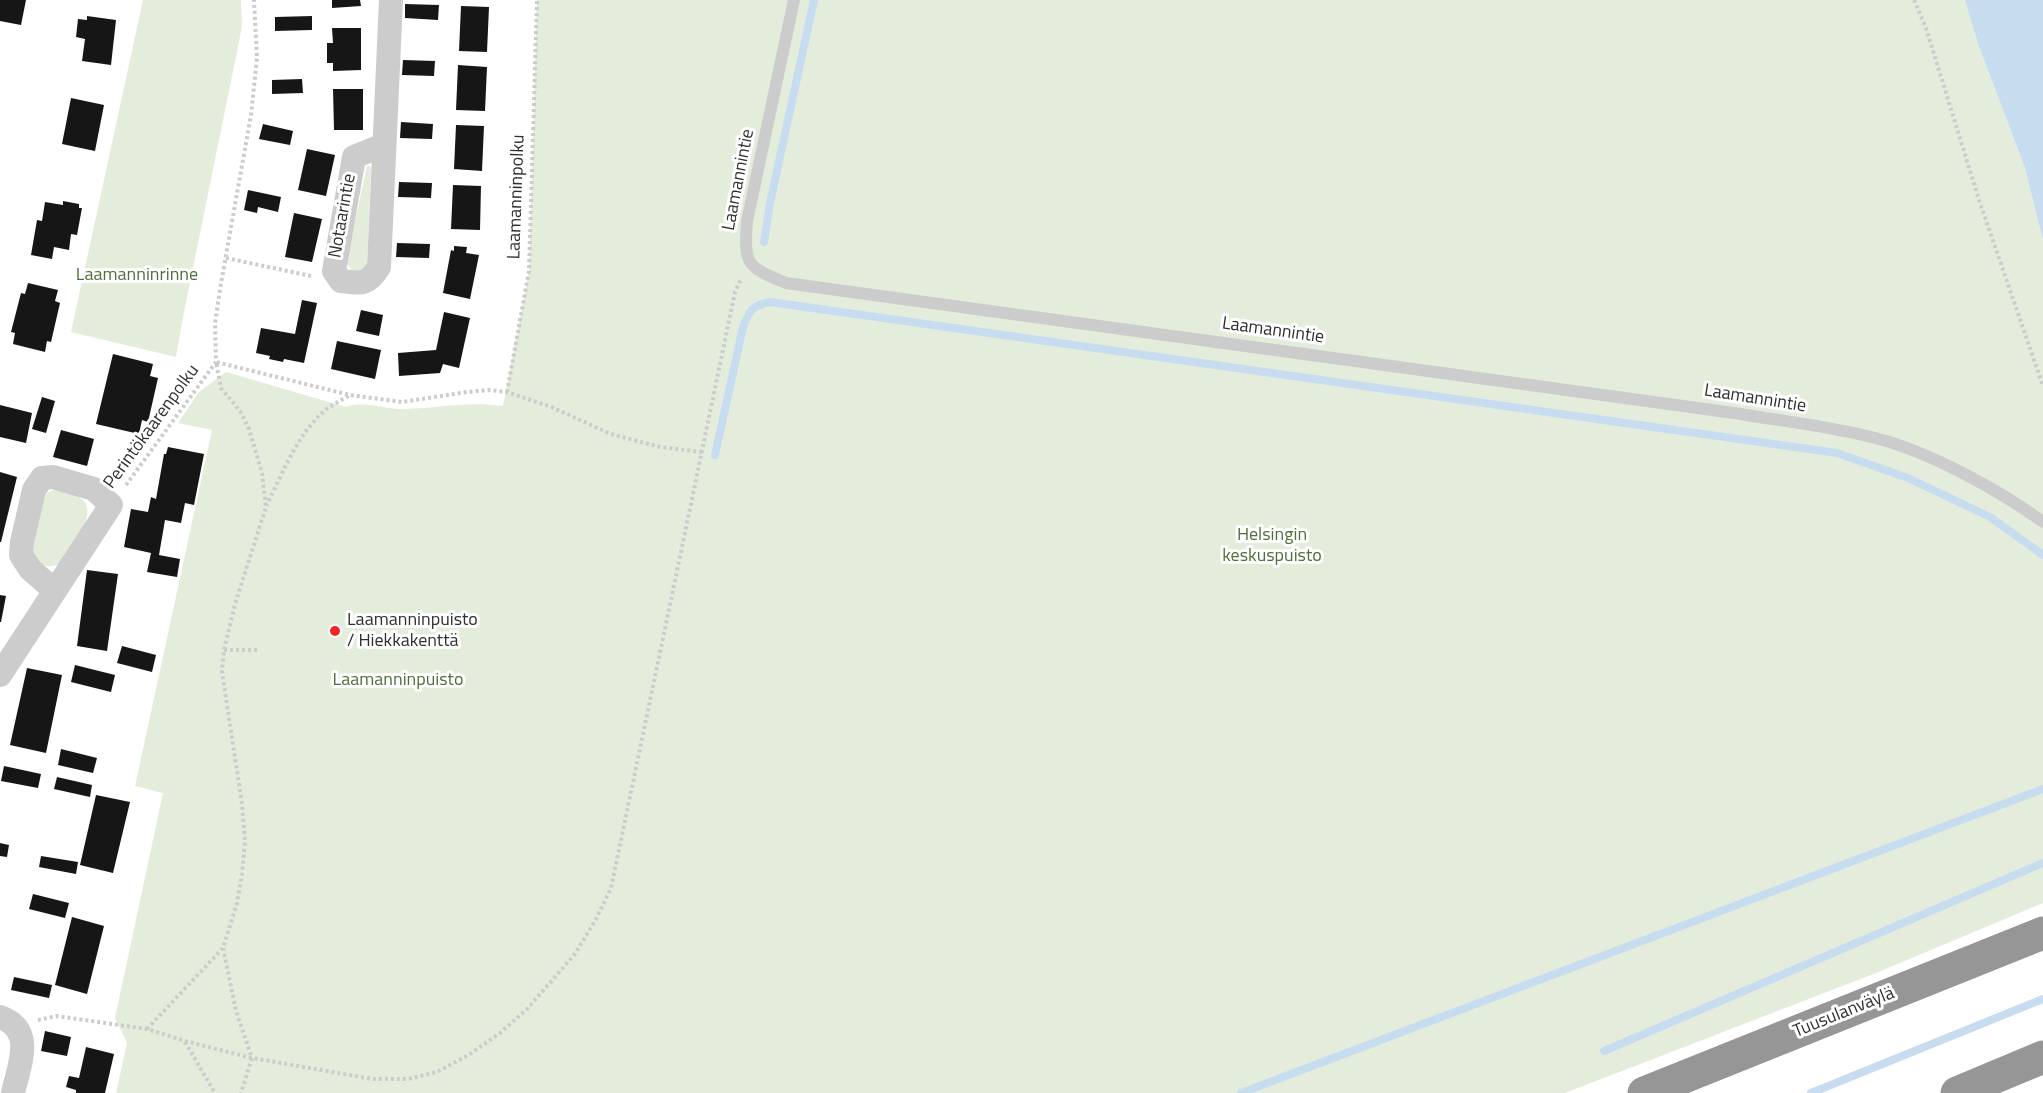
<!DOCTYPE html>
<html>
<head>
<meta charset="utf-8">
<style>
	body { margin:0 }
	canvas { display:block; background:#fff }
</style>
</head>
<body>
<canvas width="2043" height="1093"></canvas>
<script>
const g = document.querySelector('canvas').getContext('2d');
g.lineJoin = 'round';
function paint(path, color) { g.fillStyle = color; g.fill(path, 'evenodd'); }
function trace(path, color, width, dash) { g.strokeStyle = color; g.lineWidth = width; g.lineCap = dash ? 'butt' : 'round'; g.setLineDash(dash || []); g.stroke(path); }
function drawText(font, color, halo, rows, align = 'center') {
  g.font = font + ' "Titillium Web",sans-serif'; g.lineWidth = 6; g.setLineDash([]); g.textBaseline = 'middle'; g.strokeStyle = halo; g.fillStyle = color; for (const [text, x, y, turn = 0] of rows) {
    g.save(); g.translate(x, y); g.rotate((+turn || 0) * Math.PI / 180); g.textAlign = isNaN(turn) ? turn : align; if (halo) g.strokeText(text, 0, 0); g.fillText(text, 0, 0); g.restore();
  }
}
paint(new Path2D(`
	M143 0H241L242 27 184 312 176 357 71 332Z
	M537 0H1965L1978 44 2025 168 2043 241V903L1876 973 1565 1093H116L127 1043 115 1018 163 793 135 786 212 430 178 423 199 392 226 372 346 407C365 400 386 410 405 409 440 408 467 401 503 406L529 271Z
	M367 166H370L371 170 367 266 363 271H352L346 262Z
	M54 489C62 491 70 492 77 496 105 509 69 550 59 564 48 569 41 565 32 557L41 498Z`), '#e4eddc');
paint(new Path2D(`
	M1965 0H2043V241L2025 168 1978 44Z`), '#c7dcef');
trace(new Path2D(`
	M764 242 770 203 814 0
	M715 455 743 327C750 310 751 306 770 302L1837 453 1908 478 1990 517 2043 555
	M1604 1051 2043 863
	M1241 1093 2043 789
	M1811 1093 2043 999`), '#c7dcef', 8);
paint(new Path2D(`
	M0 0H26L21 25 0 21Z
	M332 0H360L361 6 332 8Z
	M405 4 439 5 438 20 405 18Z
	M461 6 489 7 487 52 459 51Z
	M87 16 116 20 111 65 82 61 85 39 76 37 78 19 87 20Z
	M312 16V30L275 31V17Z
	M332 28H361V70L333 71V63H327V43H333Z
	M403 60 435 61 434 76 402 75Z
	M458 65 487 67 485 111 456 110Z
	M302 79 303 93 272 94V80Z
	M333 89H363V130H334Z
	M71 98 104 105 95 151 62 144Z
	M401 122 433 124 432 139 400 138Z
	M263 124 293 131 290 145 259 139Z
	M456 125 484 126 482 171 454 169Z
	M307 149 335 155 326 196 298 190Z
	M399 182 432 183 431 198 398 197Z
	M453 185 481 186 480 230 451 229Z
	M248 190 281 197 278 212 258 207 257 213 244 210Z
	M63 201 79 204V208H82L77 235 71 234 69 250 54 247 52 259 31 255 37 220 42 221 45 202 63 205Z
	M294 213 322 219 312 262 285 257Z
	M397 243 430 244 429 258 396 257Z
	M454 246 467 247 466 253 479 255 470 299 443 293 451 250 454 251Z
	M28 283 58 290 55 301 60 303 51 342 47 341 45 352 13 344 15 333 11 332 21 293 25 294Z
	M302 300 317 303 304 363 284 359 283 362 269 359 270 356 256 353 261 328 295 334Z
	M361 310 383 315 379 336 356 331Z
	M444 312 470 318 459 368 443 364 440 373 399 376 398 353 436 350Z
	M337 341 381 350 375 379 331 369Z
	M113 354 153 364 150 376 158 378 148 422 142 420 139 434 96 424Z
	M42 397 55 401 46 433 32 429Z
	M0 405 32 413 26 443 0 437Z
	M61 430 94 439 87 466 53 457Z
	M168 447 204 454 194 505 185 503 181 523 165 520 159 555 180 559 177 577 147 572 151 553 124 547 131 509 148 512 151 497 156 499 164 454H166Z
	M0 472 17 477 1 542H0Z
	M87 570 118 574 107 651 77 646Z
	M0 595 6 596 1 622H0Z
	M122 646 156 655 152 672 117 663Z
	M75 665 115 675 111 692 71 682Z
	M27 668 62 675 46 753 10 745Z
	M61 749 97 758 93 773 58 765Z
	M4 766 41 774 38 788 1 781Z
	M57 777 92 785 90 797 54 789Z
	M96 795 130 802 113 873 80 865Z
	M0 843 9 845 7 857 0 856Z
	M41 856 78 862 76 874 39 867Z
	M33 894 69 903 65 918 29 909Z
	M72 917 104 926 87 994 55 985Z
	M14 977 52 985 49 998 11 990Z
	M45 1031 71 1037 67 1056 41 1051Z
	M86 1047 114 1054 105 1093H76V1090L66 1087 69 1076 79 1078Z`), '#161616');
trace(new Path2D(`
	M1914 0 1926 28 1979 200 2043 386
	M226 258 311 276
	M507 392 529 271 537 0
	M126 485 216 362 215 324 220 289 251 115 257 58 254 0
	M266 506C283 473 298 431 329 407 336 403 343 399 350 395
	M224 650H259
	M223 948 236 1011 252 1058 241 1093
	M38 1020 57 1016 147 1029 185 1041 252 1058 373 1079H408L437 1072 470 1054 500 1033 527 1009 575 954 596 919 611 888 735 292 741 279
	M147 1029 223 948 237 903 242 874 245 841 242 804 222 672 224 650 235 604 266 507 262 473 249 429 240 411 221 388 216 362 350 395 402 402 467 392 489 390 507 392 549 406 611 434 660 447 702 452
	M185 1042 215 1093`), '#ccc', 4, [3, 3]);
trace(new Path2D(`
	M794 0 747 221C744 264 746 267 786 283L1734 413C1781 421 1829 426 1875 438 1928 451 1999 490 2043 522`), '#ccc', 12);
trace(new Path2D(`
	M383 145 354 157 334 271 341 281C361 283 367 286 379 267L391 0
	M0 675 111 505 94 489 53 477 42 478 34 490 22 542 21 555 30 569 54 590
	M0 1017C36 1030 19 1065 13 1093`), '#ccc', 24);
trace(new Path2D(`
	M1644 1093 2043 933
	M1957 1093 2043 1057`), '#969696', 33);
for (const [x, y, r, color] of [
	[335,631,6,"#f32426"]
]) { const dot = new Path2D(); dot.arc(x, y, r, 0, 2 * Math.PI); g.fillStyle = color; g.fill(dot); trace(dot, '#fff', 2); }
drawText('18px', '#2f2f2f', '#fff', [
	["Laamannintie",739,180,-79],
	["Laamanninpolku",517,197,-88],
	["Notaarintie",343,216,-80],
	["Laamannintie",1273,331,8],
	["Laamannintie",1755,399,9],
	["Perintökaarenpolku",152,427,-54],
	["Tuusulanväylä",1844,1013,-22]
]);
drawText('18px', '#4e6f39', '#fff', [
	["Laamanninrinne",137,276],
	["Helsingin",1272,536],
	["keskuspuisto",1272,557],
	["Laamanninpuisto",398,681]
]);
drawText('18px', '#2f2f2f', '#fff', [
	["Laamanninpuisto",347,621],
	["/ Hiekkakenttä",347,642]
], 'left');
</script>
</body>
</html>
